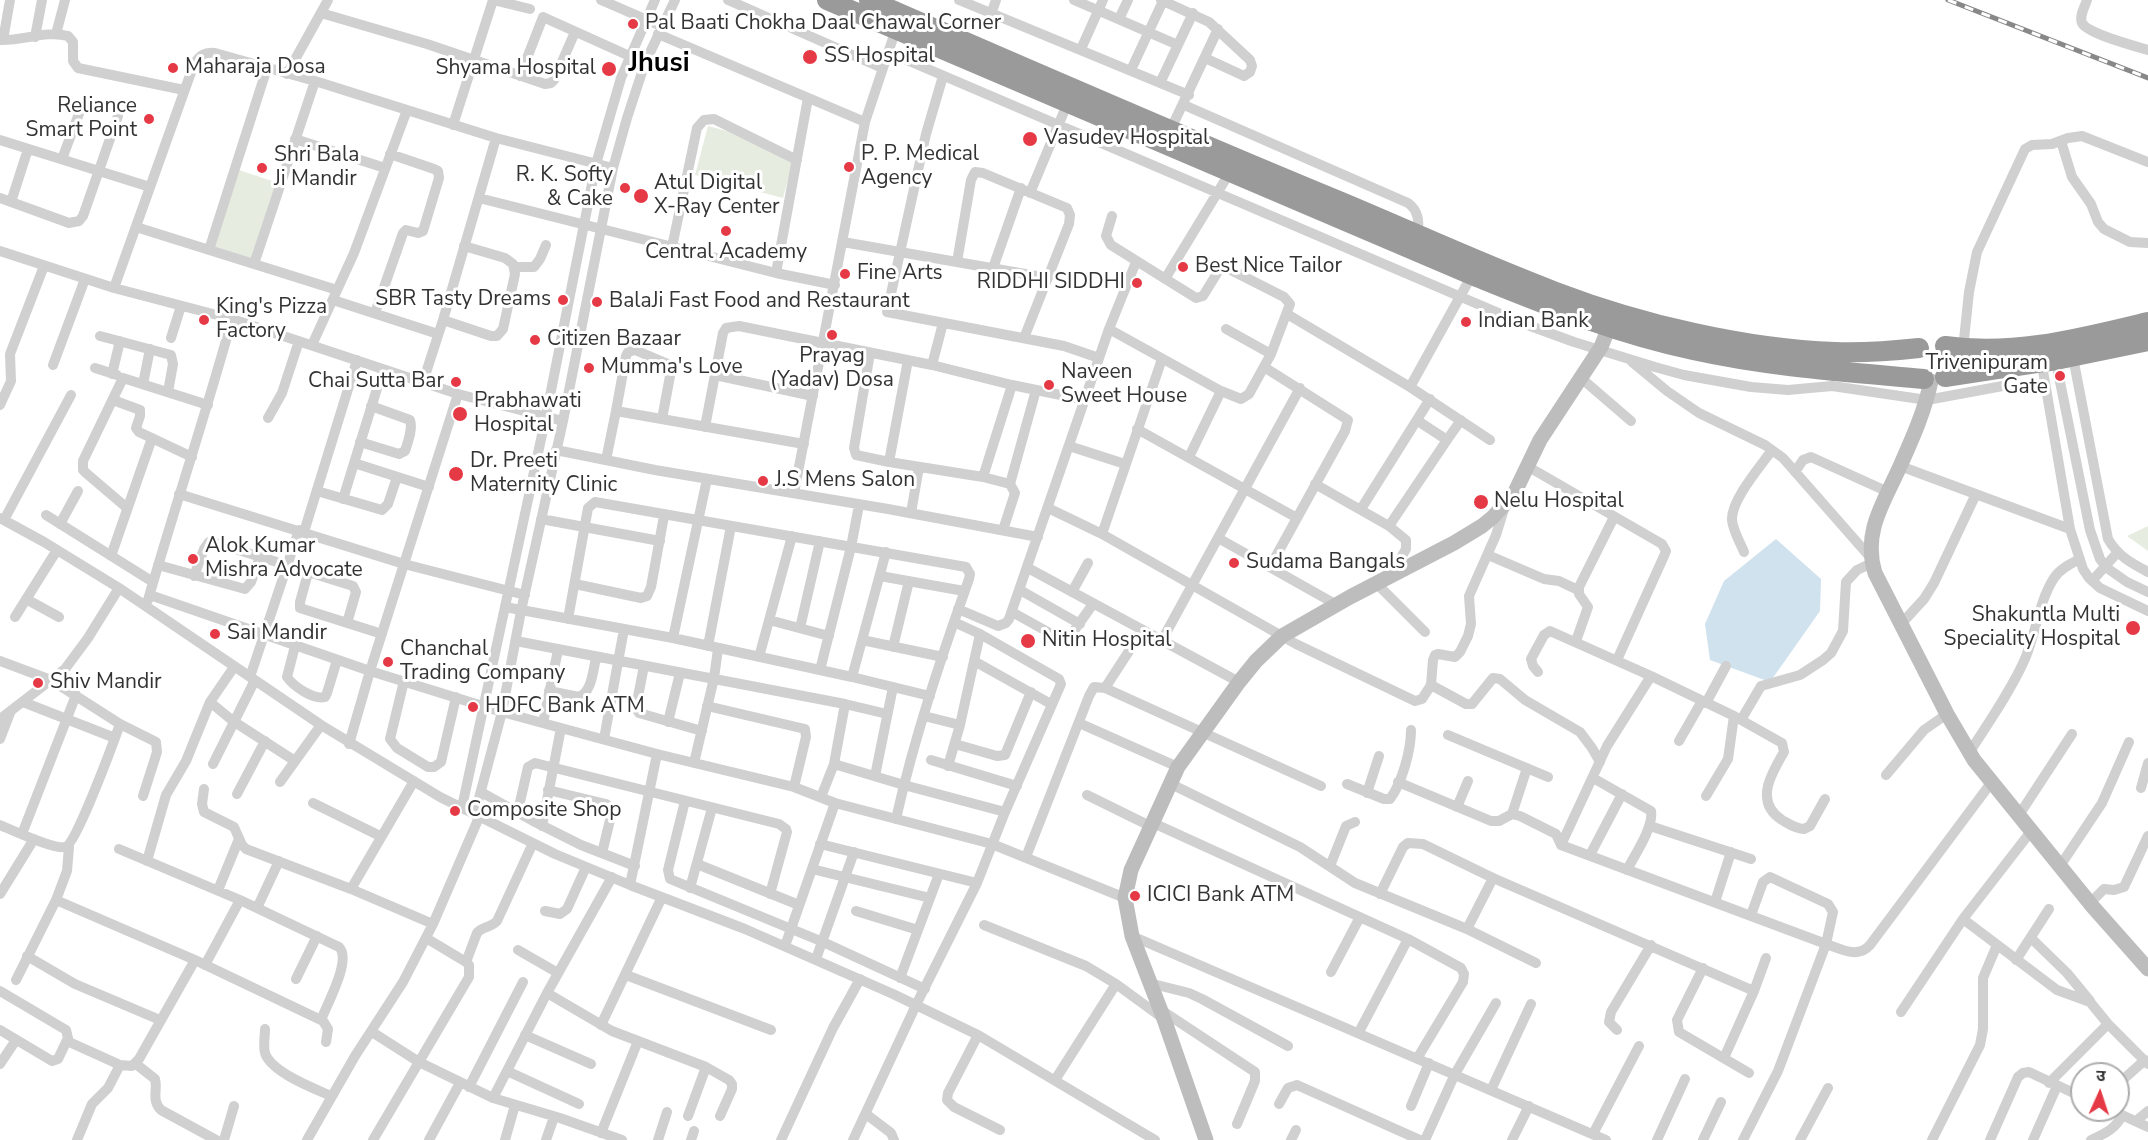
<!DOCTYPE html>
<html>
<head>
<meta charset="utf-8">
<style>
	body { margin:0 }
	#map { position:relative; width:2148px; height:1140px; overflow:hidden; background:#fff; font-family:"Nunito Sans","Noto Sans Devanagari",sans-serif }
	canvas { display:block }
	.north { position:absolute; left:2070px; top:1062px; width:60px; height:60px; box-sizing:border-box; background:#fff; border:2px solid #adadad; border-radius:50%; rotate:3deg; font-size:16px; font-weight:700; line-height:24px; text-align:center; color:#333 }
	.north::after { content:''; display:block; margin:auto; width:21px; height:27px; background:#e63946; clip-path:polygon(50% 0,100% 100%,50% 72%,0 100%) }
</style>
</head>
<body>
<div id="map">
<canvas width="2148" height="1140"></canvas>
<div class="north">उ</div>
</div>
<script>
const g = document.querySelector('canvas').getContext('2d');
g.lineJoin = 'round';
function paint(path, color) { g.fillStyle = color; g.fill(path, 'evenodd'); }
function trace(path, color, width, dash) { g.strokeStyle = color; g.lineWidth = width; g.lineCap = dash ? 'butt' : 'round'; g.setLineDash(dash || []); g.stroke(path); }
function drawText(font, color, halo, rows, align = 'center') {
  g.font = font + ' "Nunito Sans",sans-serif'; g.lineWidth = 6; g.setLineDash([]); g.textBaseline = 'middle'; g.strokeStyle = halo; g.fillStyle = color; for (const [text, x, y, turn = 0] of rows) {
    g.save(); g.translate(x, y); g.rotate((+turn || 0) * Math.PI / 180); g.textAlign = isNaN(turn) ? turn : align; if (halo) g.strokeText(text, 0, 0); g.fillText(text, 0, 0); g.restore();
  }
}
paint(new Path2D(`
	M708 126 750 137 793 161 783 198 695 175Z
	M239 170 278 183 253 259 213 246Z
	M2148 526V551L2127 536Z`), '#e6ecdf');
paint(new Path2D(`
	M1776 539 1821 579 1820 611 1770 682 1710 660 1705 624 1724 581Z`), '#cfe2ee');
trace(new Path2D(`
	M493 0 530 9
	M601 0 661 26
	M728 0 882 68
	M959 0 1189 95
	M1074 0 1178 45
	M1161 0 1209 22 1250 60 1252 66 1250 72 1244 76 1205 58
	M2087 0C2085 6 2079 16 2082 23 2088 34 2135 46 2148 50
	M321 13 427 44 545 84 551 83 554 80 575 32
	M991 14 996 0
	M1119 19 1128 0
	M56 34 65 0
	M658 34 865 122
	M35 37 42 0
	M0 40C23 41 46 30 68 36L73 42V61L78 68 184 90
	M3 40 10 0
	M1081 49 1103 0
	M888 52 1522 323 1574 342 1655 367 1684 375 1751 387 1788 390 1832 386 1927 400 2008 385H2045
	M1131 70 1163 1
	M287 74 328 0
	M520 76 543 17 645 63
	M943 76 926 134 887 312 1064 346 1099 358
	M1160 83 1193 13
	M1184 105 1408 203C1418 210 1420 222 1417 233
	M453 125 493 0
	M1170 131 1218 29
	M295 139 385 168
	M0 140 150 187
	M2061 141 2072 177 2091 204 2098 222 2104 229 2130 242 2148 243
	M62 159 80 111
	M1030 193 1068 102
	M0 198 69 223 79 221 83 216 118 116
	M479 198 776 273 835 285
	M11 202 28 149
	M136 227 337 290
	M843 242 1048 278
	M672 247 697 128 704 120 714 119 797 160
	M209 250 267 68
	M0 251 114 288 232 319 458 394 563 421
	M957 262 971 180 975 172 983 173 1067 208 1070 215 1069 224 1024 338
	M254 264 315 81
	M515 267H534L540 259 546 245
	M993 268 1021 188
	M776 273 808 98
	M1165 279 1230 172
	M114 288 194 64C200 55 204 52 215 53L315 81 496 138 613 168
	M333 300 438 334
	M375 313 403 233 406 230 418 233 423 231 439 178 438 171 434 169 390 154
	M1287 314 1410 387 1490 440
	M443 320 491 336H497L503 329 515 274 513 264 505 258 464 246
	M1109 329 1221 391 1241 399 1249 394 1271 354 1290 304 1284 297 1225 267 1219 270 1203 296 1196 298 1111 245 1106 236 1112 216
	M1226 329 1271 354
	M100 336 171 355 173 364 168 392
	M171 338 181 306
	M312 345 354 253 407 110
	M1963 349 1969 292 1977 252 2025 149 2032 145 2052 144 2068 138 2082 136 2148 162
	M2072 352 2108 539C2118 556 2131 563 2148 572
	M870 353 854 448 856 455 889 462 983 477 1010 484 1015 493 1003 530
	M2055 357 2090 530 2100 559 2107 568 2127 582 2148 592
	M2041 359 2070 529 2083 569 2089 578 2100 588 2148 611
	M1632 362 1667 391 1699 413 1765 445 1783 458 1870 557
	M53 365 85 279
	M932 365 943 323
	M1264 367 1348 420 1345 431 1270 567
	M95 368 117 375
	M112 374 120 341
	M715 375 813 396
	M1581 378 1631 421
	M423 382 443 320 496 138
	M143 384 150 349
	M1410 387 1472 275
	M113 400 140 410V416L136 428 139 432 192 457
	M0 405 11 381 10 354 44 266
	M616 411 626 356 628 352 635 350 668 364 670 376 662 419
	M268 418 282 393 299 341
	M705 427 723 333 726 328 739 326 932 365 1012 385 1085 400
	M1137 429 1297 518
	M1447 440 1461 420
	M360 442 399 454 405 451C408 442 413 429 410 420L371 406
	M1069 446 1125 464
	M556 450 655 470 888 509 1038 537
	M1189 457 1221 391
	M606 460 616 411 804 444
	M889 462 908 360
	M354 463 429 487
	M1527 466 1662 544 1666 551 1664 556 1617 660
	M1900 466 2070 529
	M1795 472 1803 460 1811 457 1886 491
	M983 477 1012 385
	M1010 484 1036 390
	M1315 484 1389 526 1406 540V549L1391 575
	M317 491 382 510 388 504 397 477
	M794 493 865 122 896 29
	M179 494 404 564 525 595
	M343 499 383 369
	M127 508 86 473 83 470V461L123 378 208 405
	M1048 508 1102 534 1296 644 1415 701 1422 699 1431 685 1433 660 1435 655 1438 654 1455 657 1460 652 1468 636 1471 624 1469 596 1496 535 1505 506
	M1361 509 1430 399
	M911 513 919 467
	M46 515 153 582
	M0 518 44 542 119 588 321 725 440 797 555 854 630 885 745 929 893 994 978 1035 1155 1140
	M541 519 660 541
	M4 520 71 395
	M60 524 78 491
	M1389 526 1447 440 1418 421
	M304 532 357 360
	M1102 534 1162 359
	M1218 538 1337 605
	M1744 552C1740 542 1733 531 1732 520 1731 500 1760 467 1772 450
	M1488 555 1544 579 1559 581 1578 590
	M111 556 152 438
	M158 565 245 589 251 582 260 557
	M1028 568 1239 682
	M308 573 300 602V608L382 634
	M194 576 204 549 209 542H213L353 586 356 592 347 623
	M880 576 964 591
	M2092 581 2117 553
	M1376 583 1425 632
	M575 584 641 598 647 596 651 587 664 516
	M1020 590 1080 624
	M1072 592 1088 563
	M150 595 370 671 502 712 657 754 794 787 835 803 992 844 1125 898
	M26 599 59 617
	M148 600C175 506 206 414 232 319
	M505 607 673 638 852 677 930 696
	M958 609 998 626 1006 623 1009 619 1109 329 1136 262
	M1012 612 1066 642 1093 604
	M15 617 57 550
	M568 619 588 508 595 502 966 567 970 574 969 579C941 658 914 738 896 819
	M769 620 829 636
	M1902 623 1924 599 1934 583 1976 494
	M800 628 820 541
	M673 638 707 479
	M862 640 943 657
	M516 641 845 704 887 714
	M1576 641 1588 607 1579 594V587L1614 517
	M1161 642 1300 388
	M295 646 287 677C294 687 314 700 325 697L327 693 337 660
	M708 646 731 526
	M893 647 909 581
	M759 657 792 536
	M0 661 51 680 120 724 156 742 157 752 143 796
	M974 661 1051 704
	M644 666 636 707 639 713 702 731
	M820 670 851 547 859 505
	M1538 672 1533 666 1531 659 1544 635 1550 631 1651 676
	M250 677 299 530
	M852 677 886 552
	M404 681 390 739 397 748 428 767H434L441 762 456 697
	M1431 685 1466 704H1472L1493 678 1500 679 1525 700 1580 732 1592 748 1600 762
	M1105 688 1142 631
	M549 691 579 697C592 692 593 670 596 658
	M23 702 115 738
	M210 702 233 721 295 761
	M1706 703 1726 666
	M707 706 805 729 806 737 794 787
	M924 716 960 725
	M0 719 65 669 88 638 119 588
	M1741 720 1761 686 1800 675 1823 660 1831 653 1843 631 1846 582 1857 570 1872 563
	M668 722 680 673
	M543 723 558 650
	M1079 723 1178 767
	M1448 735 1548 777
	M0 739 10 713
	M604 739 624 629
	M1679 741 1702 701
	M349 744 370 671 458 394
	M955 744 997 756 1005 755 1031 692
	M1969 753C1988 723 2009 694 2024 661 2036 635 2038 603 2054 578 2060 569 2070 564 2080 559
	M931 760 1017 786
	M694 763 714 678 718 649
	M213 764 255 680
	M834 764 904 785 1005 812
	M948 766 960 725 980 634
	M1886 775 1924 730 1947 714
	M875 776 893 687
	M1593 778 1651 811C1654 827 1634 856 1627 870
	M280 782 321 725
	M1398 782 1491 821H1499L1512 814 1520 816 1556 834 1561 845
	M1171 784 1300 847 1355 883 1467 929 1536 963
	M1347 784 1384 799H1390C1402 783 1411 750 1411 730
	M2141 788 2148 763
	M204 789 202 804 204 812 234 827 242 845 246 849 351 889 433 924
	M548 790 606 804 610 807 611 816 602 853
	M481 792 533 821 581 845 635 866
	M1367 793 1379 756
	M237 794 265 741
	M1087 795 1150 826
	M1706 796 1728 759 1734 716
	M821 797 834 764 845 704
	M1825 799 1810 826 1804 829C1796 829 1789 824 1782 820 1754 802 1771 774 1784 752L1782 743 1734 716 1651 676 1607 746 1561 845 1826 944C1841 949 1858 959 1870 945L1991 783
	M685 801 668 870 670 879 823 942 925 989
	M313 803 380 836
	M462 807 546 416 596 164 621 78 655 0
	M1457 807 1468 781
	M518 811 528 767 535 763 779 824 786 829 787 832 770 894
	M475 813 502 712 521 611 563 421 613 168 627 118 645 63 675 0
	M1512 814 1527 768
	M2019 815 2072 734
	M1151 822 1408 939 1461 968 1464 974 1463 982 1418 1057
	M0 825C12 830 55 850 66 847 76 844 114 741 120 724
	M542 826 561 728
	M1650 826 1751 859
	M22 834 76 695
	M820 844 977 883
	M119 849 240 900 339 947C352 960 327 1004 321 1020
	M1590 855 1622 794
	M1026 857 1089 696 1094 687 1105 688 1321 786
	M147 861 166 795 186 761 210 702 234 667
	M697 864 799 905
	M1330 866 1346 826 1355 822
	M2060 866 2102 803 2129 742
	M812 869 930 898
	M630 885 657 754
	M690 888 712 808
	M351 889 414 781
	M218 890 239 839
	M0 894 34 839
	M1380 894 1403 847 1408 843 1423 844 1493 878 1754 991 1724 1058
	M56 900 195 960 323 1021 328 1029 326 1042
	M1715 902 1731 852
	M2090 903 2104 889 2114 890 2124 887 2148 836
	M257 908 279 861
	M545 911 560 914 567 909 586 867
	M856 911 918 930
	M1963 919 2057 990 2090 1002 2108 1024 2148 1064
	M984 925 1086 966 1116 984 1164 1019
	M1467 929 1493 878
	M1132 936 1606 1140
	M2031 938 2067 973 2090 1001
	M785 946 835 803
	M518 950 558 973
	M27 956 75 984 160 1020
	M816 959 854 852
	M2016 960 2049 909
	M466 962 477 933C482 926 491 928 497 921L533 843
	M205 965 240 900
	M1703 968 1677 1020 1679 1032 1749 1073
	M1331 972 1360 917
	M626 975 771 1030
	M900 978 939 874
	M296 979 317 936
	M16 980 56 900 67 871 69 847
	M1149 983 1189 993 1202 999 1288 1046
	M0 991 66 1030 68 1038 58 1059 52 1061 0 1030
	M1754 991 1766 958
	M547 993 612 1031 706 1067 729 1080 732 1084V1089L720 1116
	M1161 1010 1255 1072V1081L1237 1124
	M1901 1012 1963 919 2032 830
	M601 1025 662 897
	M265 1029C265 1037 263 1046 265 1053 271 1072 313 1088 331 1096
	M1617 1030 1609 1022 1611 1012 1651 945
	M372 1032 419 1062 493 1098 560 1118 622 1140
	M1359 1032 1408 939
	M525 1035 591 1064
	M978 1035 948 1093 947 1100 954 1107 1000 1130
	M67 1041 120 1065
	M0 1064 16 1040
	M136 1064 155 1079C158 1090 151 1100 161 1110L216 1140
	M507 1071 579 1104
	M1055 1080 1116 984
	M2049 1083 2108 1024
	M2118 1084 2145 1060
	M469 1087 523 982
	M1491 1090 1531 1004
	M493 1098 547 993 612 877
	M1279 1104 1288 1088 1297 1085 1420 1140
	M1411 1106 1429 1063
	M2111 1110 2148 1127
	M866 1114 891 1133 894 1140
	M688 1116 706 1067
	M2136 1121 2148 1111
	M601 1133 638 1041
	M1593 1134 1639 1046
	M77 1140 92 1104 108 1088 120 1065 132 1066 139 1059 195 960
	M224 1140 234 1106
	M307 1140 355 1056 403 982 433 924 480 815
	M373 1140 469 977V965L466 962 426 938
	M429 1140 460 1083
	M505 1140 515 1105
	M546 1140 554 1117
	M658 1140 667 1112
	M691 1140 694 1131
	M781 1140 833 1028 860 979
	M853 1140 916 1005 977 883 1005 812 1061 684 1059 679 980 634 954 622
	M1291 1140 1296 1130
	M1425 1140 1455 1074 1496 1003
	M1512 1140 1529 1106
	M1657 1140 1685 1079
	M1703 1140 1721 1102
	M1743 1140 1778 1071 1826 944 1833 912 1828 904 1770 877 1763 882 1751 915
	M1800 1140 1828 1088
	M1932 1140 1980 1045 1983 1029V978L1997 945
	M1990 1140 2018 1077 2023 1073 2029 1072 2082 1097
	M2033 1140 2057 1086
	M2091 1140C2104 1134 2116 1129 2122 1115`), '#d0d0d0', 10);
trace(new Path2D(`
	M1931 381C1925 410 1913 437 1901 464 1885 501 1862 531 1875 573L1947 714 1974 760 2093 907 2148 969
	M1206 1140 1164 1019 1132 936 1125 898 1131 870 1178 767 1239 682 1256 661 1282 636 1350 597 1454 543 1482 526 1493 517 1514 494 1540 440 1601 347 1609 327`), '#bdbdbd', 15);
trace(new Path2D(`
	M827 0 1472 275C1544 304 1616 334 1693 350 1769 367 1847 372 1924 379
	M869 0C1025 68 1181 136 1339 201 1411 231 1482 264 1556 292 1640 324 1745 349 1835 352 1863 353 1891 351 1919 348
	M1945 346C2014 356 2081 338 2148 322
	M1945 377 2056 360 2148 341`), '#9a9a9a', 20);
const rail = new Path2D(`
	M1948 0 2148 78`);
trace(rail, '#888', 5);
trace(rail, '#fff', 3, [9]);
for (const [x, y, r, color] of [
	[633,24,6,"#e63946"],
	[810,57,8,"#e63946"],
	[173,68,6,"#e63946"],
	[609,69,8,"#e63946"],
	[149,119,6,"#e63946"],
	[1030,139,8,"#e63946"],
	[849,167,6,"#e63946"],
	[262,168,6,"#e63946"],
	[625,188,6,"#e63946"],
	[641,196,8,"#e63946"],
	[726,231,6,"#e63946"],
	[1183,267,6,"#e63946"],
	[845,274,6,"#e63946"],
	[1137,283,6,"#e63946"],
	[563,300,6,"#e63946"],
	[597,302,6,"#e63946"],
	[204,320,6,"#e63946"],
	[1466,322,6,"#e63946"],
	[832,335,6,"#e63946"],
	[535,340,6,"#e63946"],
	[589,368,6,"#e63946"],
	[2060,376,6,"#e63946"],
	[456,382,6,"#e63946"],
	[1049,385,6,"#e63946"],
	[460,414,8,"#e63946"],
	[456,474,8,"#e63946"],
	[763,481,6,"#e63946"],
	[1481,502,8,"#e63946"],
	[193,559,6,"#e63946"],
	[1234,563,6,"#e63946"],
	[2133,628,8,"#e63946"],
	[215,634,6,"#e63946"],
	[1028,641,8,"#e63946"],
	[388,662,6,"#e63946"],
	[38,683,6,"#e63946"],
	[473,707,6,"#e63946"],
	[455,811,6,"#e63946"],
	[1135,896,6,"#e63946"]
]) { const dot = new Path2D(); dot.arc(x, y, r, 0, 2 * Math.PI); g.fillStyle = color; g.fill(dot); trace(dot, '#fff', 2); }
drawText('21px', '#333', '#fff', [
	["Pal Baati Chokha Daal Chawal Corner",645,24],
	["SS Hospital",824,57],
	["Maharaja Dosa",185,68],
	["Shyama Hospital",596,69,"right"],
	["Reliance",137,107,"right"],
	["Smart Point",137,131,"right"],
	["Vasudev Hospital",1044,139],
	["P. P. Medical",861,155],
	["Agency",861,179],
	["Shri Bala",274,156],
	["Ji Mandir",274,180],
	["R. K. Softy",613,176,"right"],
	["& Cake",613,200,"right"],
	["Atul Digital",654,184],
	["X-Ray Center",654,208],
	["Central Academy",726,253,"center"],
	["Best Nice Tailor",1195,267],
	["Fine Arts",857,274],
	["RIDDHI SIDDHI",1125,283,"right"],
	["SBR Tasty Dreams",551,300,"right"],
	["BalaJi Fast Food and Restaurant",609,302],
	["King's Pizza",216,308],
	["Factory",216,332],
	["Indian Bank",1478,322],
	["Citizen Bazaar",547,340],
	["Prayag",832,357,"center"],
	["(Yadav) Dosa",832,381,"center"],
	["Trivenipuram",2048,364,"right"],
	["Gate",2048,388,"right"],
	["Mumma's Love",601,368],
	["Naveen",1061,373],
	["Sweet House",1061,397],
	["Chai Sutta Bar",444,382,"right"],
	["Prabhawati",474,402],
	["Hospital",474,426],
	["Dr. Preeti",470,462],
	["Maternity Clinic",470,486],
	["J.S Mens Salon",775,481],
	["Nelu Hospital",1494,502],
	["Alok Kumar",205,547],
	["Mishra Advocate",205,571],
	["Sudama Bangals",1246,563],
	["Shakuntla Multi",2120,616,"right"],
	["Speciality Hospital",2120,640,"right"],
	["Sai Mandir",227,634],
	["Nitin Hospital",1042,641],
	["Chanchal",400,650],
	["Trading Company",400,674],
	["Shiv Mandir",50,683],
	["HDFC Bank ATM",485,707],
	["Composite Shop",467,811],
	["ICICI Bank ATM",1147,896]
], 'left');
drawText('bold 27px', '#000', '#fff', [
	["Jhusi",659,64]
]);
</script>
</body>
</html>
